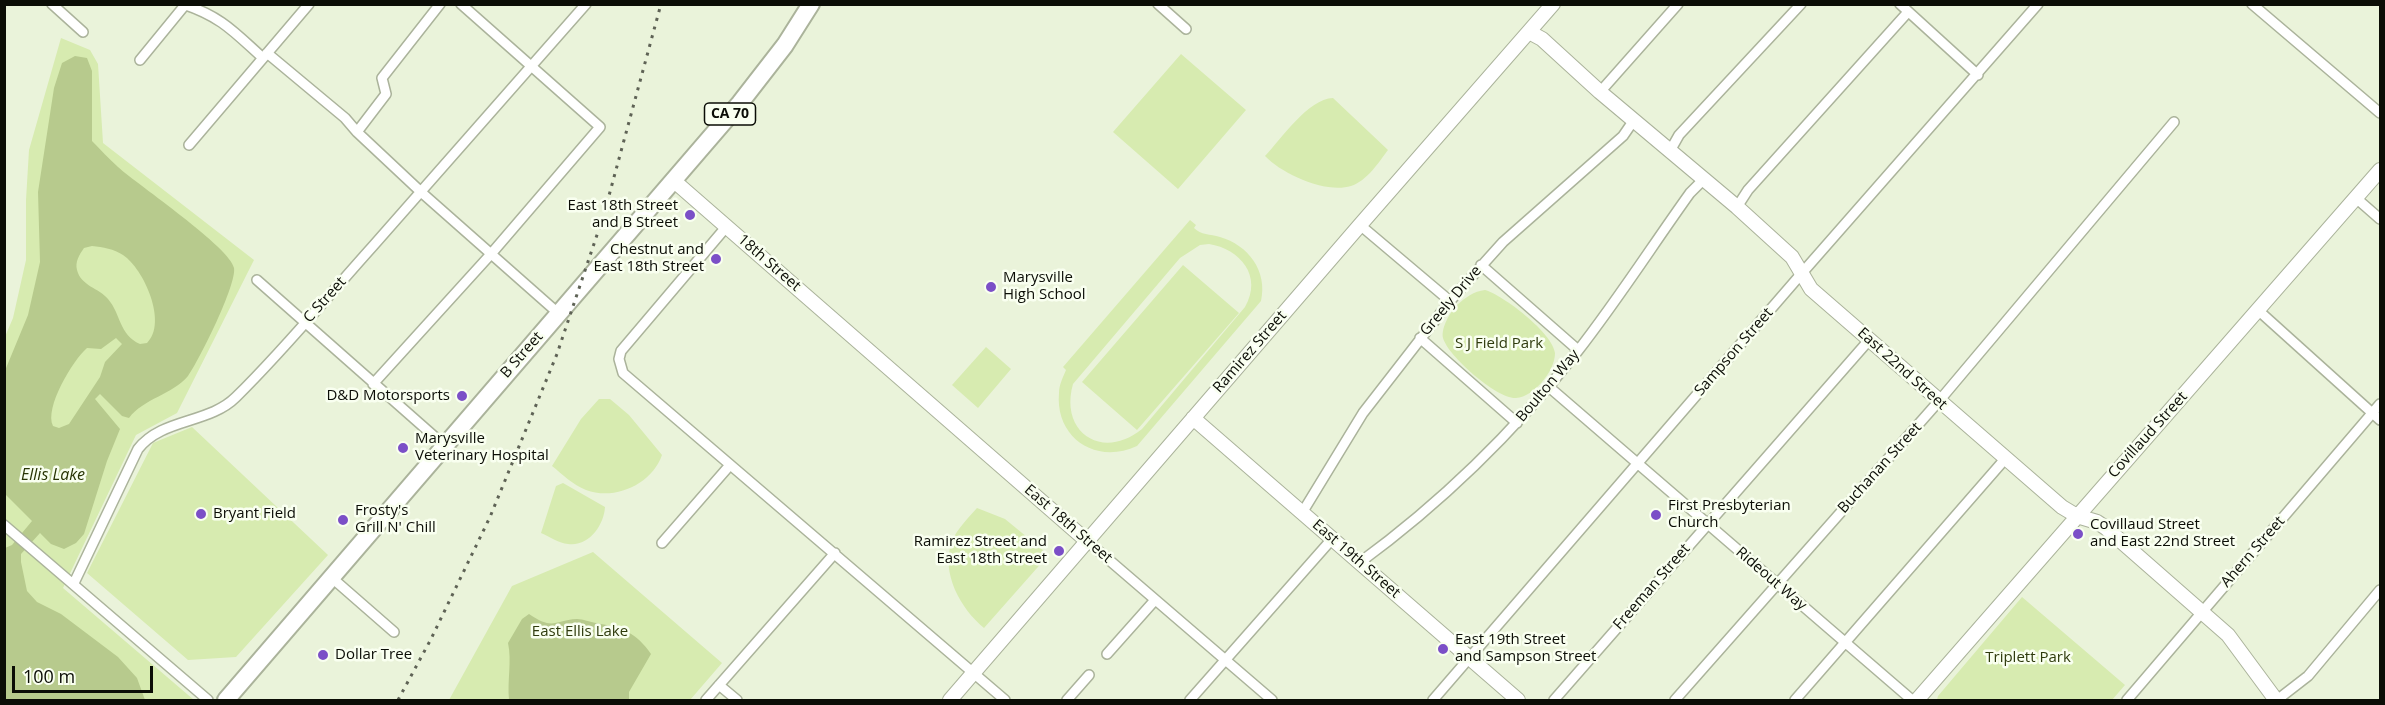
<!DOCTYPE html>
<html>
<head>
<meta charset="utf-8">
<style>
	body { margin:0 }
	#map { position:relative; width:2385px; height:705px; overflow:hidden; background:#eaf3da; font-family:"Open Sans",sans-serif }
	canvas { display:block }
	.frame { position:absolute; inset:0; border:6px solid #0b0d06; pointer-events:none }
	.scale { position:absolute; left:12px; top:666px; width:141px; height:27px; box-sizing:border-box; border:3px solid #0b0d06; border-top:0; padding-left:8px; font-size:18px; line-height:21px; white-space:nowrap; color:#0b0d06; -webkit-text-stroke:4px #f9fff0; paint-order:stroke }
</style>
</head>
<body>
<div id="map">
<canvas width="2385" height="705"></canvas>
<div class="frame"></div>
<div class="scale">100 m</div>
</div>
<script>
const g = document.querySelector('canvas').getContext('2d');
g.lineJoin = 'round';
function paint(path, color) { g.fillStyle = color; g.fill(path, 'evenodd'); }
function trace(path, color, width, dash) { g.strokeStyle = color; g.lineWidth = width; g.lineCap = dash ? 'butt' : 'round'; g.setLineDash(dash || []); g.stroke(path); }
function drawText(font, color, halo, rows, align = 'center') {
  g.font = font + ' "Open Sans",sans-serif'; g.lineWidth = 5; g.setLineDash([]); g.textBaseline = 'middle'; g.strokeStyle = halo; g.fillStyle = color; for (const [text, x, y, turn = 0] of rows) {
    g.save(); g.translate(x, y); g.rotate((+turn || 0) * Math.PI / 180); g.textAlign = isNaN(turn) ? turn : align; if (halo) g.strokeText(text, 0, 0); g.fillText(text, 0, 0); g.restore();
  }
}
paint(new Path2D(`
	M61 38 90 50 98 64 103 143 254 260 177 413 136 435 63 588 194 700H5L4 339 13 318 26 260V200L29 150Z
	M1181 54 1246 110 1178 189 1113 132Z
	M1333 98 1388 150C1379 162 1367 181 1351 186 1326 194 1282 174 1265 156 1282 138 1308 99 1333 98Z
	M1190 220 1196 225 1194 228C1201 235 1210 234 1220 237 1248 245 1268 271 1261 301L1137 446C1096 465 1055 438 1059 393 1059 385 1063 377 1066 370L1063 367ZM1209 244C1240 249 1263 276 1245 307L1142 429C1103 461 1059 433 1073 384L1180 258 1200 245Z
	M1183 265 1239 313 1137 430 1082 382Z
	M1485 290C1503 295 1553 333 1555 353 1555 363 1549 374 1542 382 1536 389 1525 398 1516 398 1497 399 1448 356 1443 338 1441 328 1450 312 1457 305 1465 298 1474 291 1485 290Z
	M986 347 1011 369 978 408 952 385Z
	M599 399H610L629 415 662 455C652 484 615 501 586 490 573 485 562 474 552 466L581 419Z
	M192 427 328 555 236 657 188 660 87 573 153 443Z
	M563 483 605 507C604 525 589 547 568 544 559 543 550 537 541 533L556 486Z
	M977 508 1005 519 1044 551 1045 559 984 628C961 609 940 573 952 541 957 529 969 517 977 508Z
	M593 552 722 663 690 700H449L512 586Z
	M2022 597 2125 685 2112 700H1937L1938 696Z`), '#d7ebb0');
paint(new Path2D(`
	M75 56 87 58 92 71V141C101 150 109 159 118 167 138 185 231 248 234 268 237 284 199 361 188 376 173 394 143 399 129 418L122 416 100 394 95 399 120 429 107 461 84 534 76 543 64 549 51 544 40 533 21 554V562L27 591 37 602 61 614 118 657 137 678 145 700H5V548L12 545 32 521 5 494 4 373 28 315 40 262 38 192 54 88 62 63ZM92 246C103 247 114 249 123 255 144 269 168 323 147 343L140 344C119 335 121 314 108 299 99 288 81 286 77 270 75 262 79 255 84 248ZM116 338 122 344 105 362 100 377 69 424 59 428 53 426C44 408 73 360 87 348L101 349Z
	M529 614C554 631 554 620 577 619 583 619 590 622 596 623 622 628 636 632 651 654L629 692V700H509C507 681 512 661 508 643L522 619Z`), '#b7ca8d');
const street = new Path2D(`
	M52 4 83 32
	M183 4C222 17 234 32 263 58
	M1158 4 1186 29
	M1900 4 1978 75
	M2252 4 2380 113
	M267 53 345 118 357 132 421 192 558 313
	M140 60 185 5
	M1600 92 1678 4
	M357 132 386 94 382 78 440 4
	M189 145 309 4
	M1670 151 1679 135 1801 4
	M2356 198 2380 219
	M1737 207 1748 190 1908 12
	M1360 225 1450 301
	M727 226 621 351 619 359 623 373 1005 700
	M1481 265 1578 350
	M257 280 444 445
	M2259 311 2380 420
	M1420 338 1517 423
	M373 384 491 254 600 127 461 4
	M1549 387 1912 700
	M1302 513 1363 413 1450 301 1503 242 1623 136 1634 120
	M4 525 208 700
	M1087 541 1272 700
	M662 543 730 465
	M1359 563C1441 503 1514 432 1577 352 1617 301 1652 246 1690 193L1704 179
	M331 577 394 632
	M74 583 138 449C162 418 209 424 236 397 285 349 328 296 373 246 444 165 515 85 586 4
	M1107 654 1155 600
	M719 685 737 700
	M706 700 835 553
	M1067 700 1089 675
	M1190 700 1332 539
	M1433 700 1802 273 2038 4
	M1554 700 1870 339
	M1675 700 1939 401 2174 122
	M1795 700 2005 459
	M2127 700 2380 404
	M2277 700 2308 676 2380 590`);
const secondary = new Path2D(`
	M1529 32 1542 39 1600 92 1737 207 1792 257 1811 289 2062 507 2077 516 2097 522 2106 528 2228 635 2276 700
	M673 180 1087 541
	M1193 418 1518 700
	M950 700 1360 225 1553 4
	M1917 700 2380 170`);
const highway = new Path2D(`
	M226 700 740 103 785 45 811 4`);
trace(street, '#abb39b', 12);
trace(secondary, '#abb39b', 16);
trace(highway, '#abb39b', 20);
trace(street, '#fff', 9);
trace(secondary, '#fff', 14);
trace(highway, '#fff', 16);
trace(new Path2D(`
	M398 700 431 639 490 517 557 354 604 214 661 4`), '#5e6255', 3, [3, 6]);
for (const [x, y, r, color] of [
	[690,215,6,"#7b4fc7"],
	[716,259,6,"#7b4fc7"],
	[991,287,6,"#7b4fc7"],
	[462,396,6,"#7b4fc7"],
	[403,448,6,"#7b4fc7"],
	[201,514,6,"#7b4fc7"],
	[1656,515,6,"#7b4fc7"],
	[343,520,6,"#7b4fc7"],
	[2078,534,6,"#7b4fc7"],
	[1059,551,6,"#7b4fc7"],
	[1443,649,6,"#7b4fc7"],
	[323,655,6,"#7b4fc7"]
]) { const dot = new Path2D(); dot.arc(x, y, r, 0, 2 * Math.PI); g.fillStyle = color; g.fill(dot); trace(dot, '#f9fff0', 2); }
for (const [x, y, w] of [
	[730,114,51]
]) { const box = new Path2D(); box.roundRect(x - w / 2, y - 11, w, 22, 4.5); g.fillStyle = '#f9fff0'; g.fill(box); trace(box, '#0b0d06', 1.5); }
drawText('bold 14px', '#0b0d06', null, [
	["CA 70",730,114]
]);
drawText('15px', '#0b0d06', '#f9fff0', [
	["East 18th Street",678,206,"right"],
	["and B Street",678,223,"right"],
	["Chestnut and",704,250,"right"],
	["East 18th Street",704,267,"right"],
	["Marysville",1003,278],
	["High School",1003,295],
	["D&D Motorsports",450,396,"right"],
	["Marysville",415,439],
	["Veterinary Hospital",415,456],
	["First Presbyterian",1668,506],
	["Church",1668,523],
	["Frosty's",355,511],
	["Grill N' Chill",355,528],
	["Bryant Field",213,514],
	["Covillaud Street",2090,525],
	["and East 22nd Street",2090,542],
	["Ramirez Street and",1047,542,"right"],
	["East 18th Street",1047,559,"right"],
	["East 19th Street",1455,640],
	["and Sampson Street",1455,657],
	["Dollar Tree",335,655]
], 'left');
drawText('15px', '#0b0d06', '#f9fff0', [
	["18th Street",769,263,41],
	["C Street",325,300,-48],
	["Greely Drive",1451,301,-50],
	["Ramirez Street",1250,352,-49],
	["Sampson Street",1734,352,-49],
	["B Street",522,355,-49],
	["East 22nd Street",1902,369,42],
	["Boulton Way",1548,386,-50],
	["Covillaud Street",2148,435,-48],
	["Buchanan Street",1880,468,-48],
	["East 18th Street",1068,524,41],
	["Ahern Street",2253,552,-49],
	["East 19th Street",1356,559,41],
	["Rideout Way",1771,579,41],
	["Freeman Street",1652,587,-49]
]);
drawText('15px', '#2f3b0d', '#f9fff0', [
	["S J Field Park",1499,344],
	["East Ellis Lake",580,632],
	["Triplett Park",2028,658]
]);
drawText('italic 16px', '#283404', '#f9fff0', [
	["Ellis Lake",53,475]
]);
</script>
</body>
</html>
